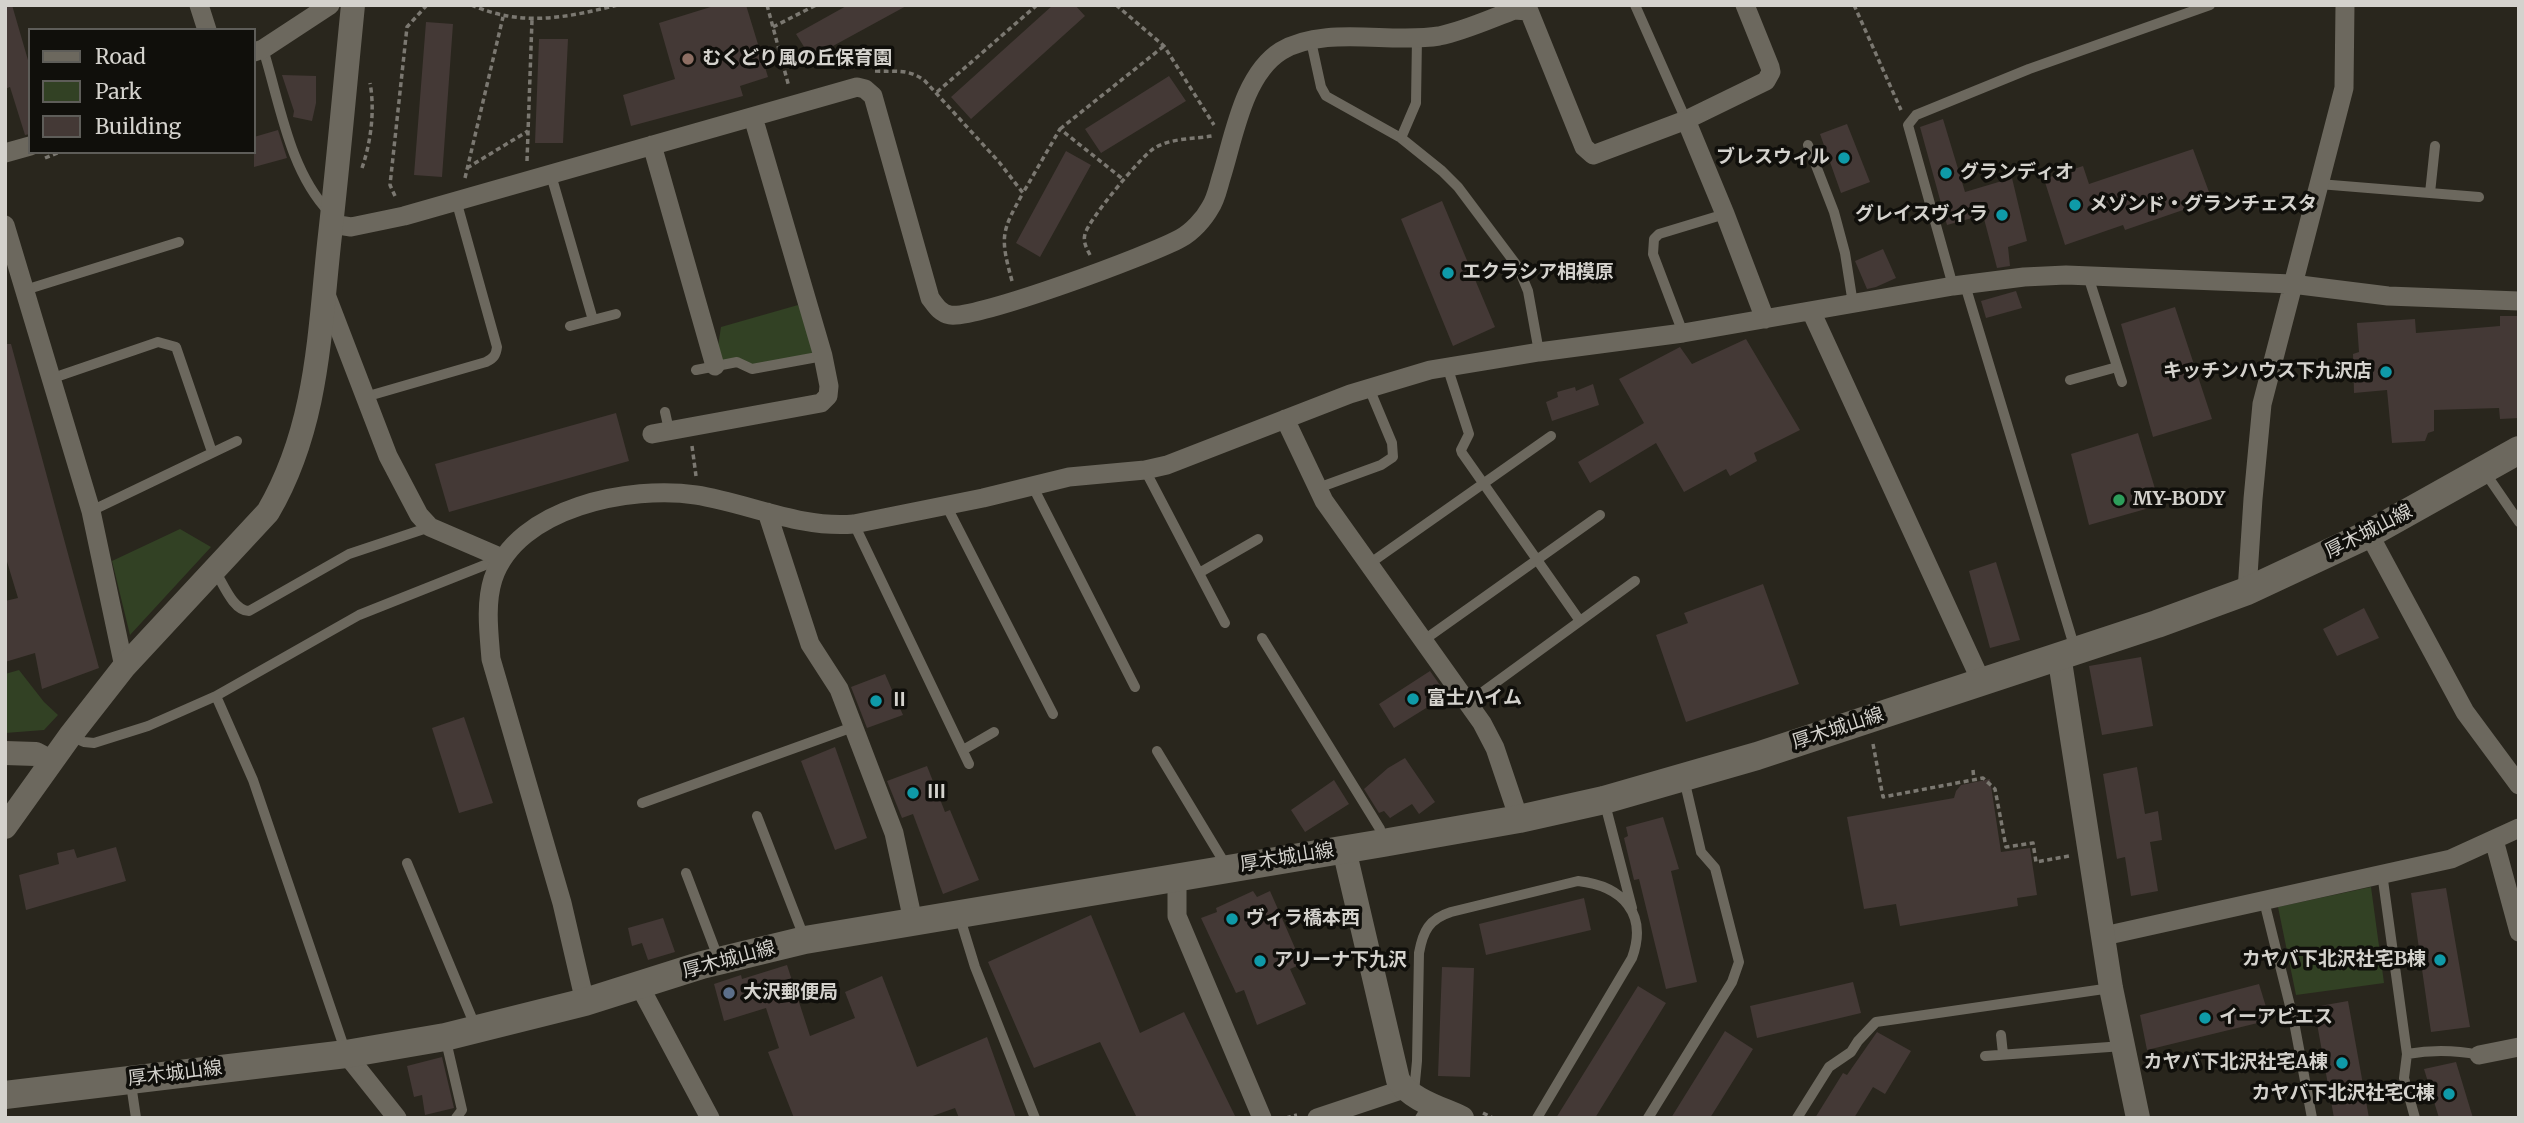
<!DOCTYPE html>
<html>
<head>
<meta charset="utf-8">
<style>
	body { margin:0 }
	#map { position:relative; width:2524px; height:1123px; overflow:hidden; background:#29261d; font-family:Merriweather,serif }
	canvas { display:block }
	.frame { position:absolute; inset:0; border:7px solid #d4d2cd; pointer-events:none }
	.legend { position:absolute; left:28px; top:28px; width:228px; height:126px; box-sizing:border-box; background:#100f0b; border:2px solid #5e5d59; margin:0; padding:9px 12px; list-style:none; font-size:21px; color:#d4d2cd }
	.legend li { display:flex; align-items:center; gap:14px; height:35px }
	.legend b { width:35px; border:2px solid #5e5d59 }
</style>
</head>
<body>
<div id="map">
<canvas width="2524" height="1123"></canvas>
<div class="frame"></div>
<ul class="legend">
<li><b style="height:9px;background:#6c685e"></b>Road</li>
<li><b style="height:19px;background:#324124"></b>Park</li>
<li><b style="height:19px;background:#443936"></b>Building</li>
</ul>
</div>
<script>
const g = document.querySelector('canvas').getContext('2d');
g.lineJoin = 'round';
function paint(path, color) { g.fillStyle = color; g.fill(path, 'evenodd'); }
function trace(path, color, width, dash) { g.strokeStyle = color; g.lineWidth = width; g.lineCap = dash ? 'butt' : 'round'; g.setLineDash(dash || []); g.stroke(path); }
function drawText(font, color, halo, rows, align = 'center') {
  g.font = font + ' Merriweather,"Noto Sans JP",serif'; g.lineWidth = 7; g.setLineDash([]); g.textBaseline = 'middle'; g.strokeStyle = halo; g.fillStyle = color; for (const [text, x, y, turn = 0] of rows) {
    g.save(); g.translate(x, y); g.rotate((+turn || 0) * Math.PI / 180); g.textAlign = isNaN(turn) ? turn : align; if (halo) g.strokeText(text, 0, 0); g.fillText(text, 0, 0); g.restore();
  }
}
paint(new Path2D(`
	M798 305 823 356 752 369 737 362 715 366 721 327Z
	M180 529 211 547 130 635 112 561Z
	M19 670 44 702 58 715 44 730 5 733V674Z
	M2371 887 2384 983 2296 995 2278 907Z`), '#324124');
paint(new Path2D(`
	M5 5H12L30 67V134L25 135 10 87 5 89Z
	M717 5H746L768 77 740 86 743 96 631 126 623 95 675 79 659 23Z
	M848 5H908L811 58 796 34Z
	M1053 5H1075L1085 16 971 119 951 97Z
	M426 22 453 24 442 177 414 175Z
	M539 39H568L563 143H535Z
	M282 75 316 76V103L312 121 293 117 294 111Z
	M1169 76 1186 101 1101 153 1085 129Z
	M1943 119 1965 192 2012 178 2027 241 2008 247 2010 266 1997 268 1983 215 1947 225 1920 127Z
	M1847 124 1870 182 1841 193 1820 134Z
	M278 130 287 158 254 167V137Z
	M2193 149 2212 200 2125 230 2123 225 2065 245 2044 179 2083 166 2089 184Z
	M1066 151 1091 165 1040 257 1016 243Z
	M1442 201 1495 327 1453 346 1401 219Z
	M1883 249 1896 278 1876 287 1867 289 1855 261Z
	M2016 291 2022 308 1986 318 1981 301Z
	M2175 307 2212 419 2153 437 2121 324Z
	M2500 316H2519V418L2500 419 2499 408 2434 410V431L2428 433 2425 441 2392 443 2387 390 2354 393 2353 354 2359 352 2357 323 2415 319 2416 333 2500 326Z
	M1746 339 1800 430 1754 453 1757 461 1730 476 1726 469 1684 492 1656 443 1590 483 1578 462 1644 423 1619 379 1680 347 1692 364Z
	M5 344H11L99 668 42 689 35 653 5 662V601L18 598 5 555Z
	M1593 384 1599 405 1552 421 1546 402 1558 397 1557 392 1575 387 1576 391Z
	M616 413 629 461 449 512 435 464Z
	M2138 433 2160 505 2089 525 2071 454Z
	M1996 562 2020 640 1990 648 1969 571Z
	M1763 584 1799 684 1686 722 1656 635 1688 623 1684 613Z
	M2364 608 2379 638 2337 656 2323 629Z
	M2141 657 2153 726 2102 735 2089 666Z
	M1430 671 1447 695 1394 728 1379 704Z
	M885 674 903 715 867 728 851 687Z
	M464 717 493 803 459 813 432 728Z
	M835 747 867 838 835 850 801 761Z
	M1405 758 1435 802 1419 814 1412 804 1390 818 1384 811 1379 813 1364 789 1388 768Z
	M927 766 945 812 950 810 979 880 943 894 913 814 902 818 887 781Z
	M2137 767 2145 814 2158 811 2162 840 2150 842 2158 891 2131 896 2125 857 2117 859 2103 774Z
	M1990 779 2001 852 2030 848 2037 895 2017 898 2018 906 1900 926 1896 904 1864 909 1847 817 1954 798 1956 791 1961 785Z
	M1334 780 1349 804 1305 832 1291 810Z
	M1663 817 1679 869 1671 871 1697 982 1666 989 1639 879 1634 880 1624 838 1628 836 1626 827Z
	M116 847 126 881 26 910 19 875 59 864 57 853 74 849 77 858Z
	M2446 888 2470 1027 2431 1032 2411 893Z
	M1253 891 1257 897 1270 891 1302 964 1290 969 1306 1004 1257 1025 1244 990 1236 993 1201 918 1217 912 1216 908Z
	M1584 898 1591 930 1486 955 1479 924Z
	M1091 915 1140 1033 1184 1012 1236 1118H1137L1100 1042 1034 1068 988 962Z
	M663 918 675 952 648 960 642 943 632 946 628 928Z
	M787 965 810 1036 855 1018 845 992 882 976 917 1067 987 1037 1016 1118H959L955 1108 927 1118H794L768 1052 779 1048 766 1008 724 1021 714 984 741 975 742 979Z
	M1442 967 1474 968 1470 1077 1438 1076Z
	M1853 982 1861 1013 1757 1038 1750 1006Z
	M2259 984 2270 1020 2147 1050 2140 1015Z
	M1638 986 1666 1003 1595 1118H1556Z
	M2348 1001 2369 1118H2334L2314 1007Z
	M1725 1031 1753 1049 1710 1118H1671Z
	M1877 1032 1911 1051 1885 1094 1873 1087 1854 1118H1815L1843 1073 1847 1075Z
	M442 1057 454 1108 425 1115 422 1095 414 1097 407 1066Z
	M2456 1062 2473 1118H2439L2424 1069Z`), '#443936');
trace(new Path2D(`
	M471 5C523 27 564 18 618 5
	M767 5 789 87
	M1116 5 1164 46 1214 125
	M1854 5 1901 110
	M773 27 816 5
	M875 71C895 72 908 68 925 81L999 162 1023 193 1060 129 1124 180
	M937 92 1037 5
	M1060 129 1164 46
	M45 158 60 152
	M527 161 532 20
	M362 168C371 142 375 110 370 83
	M467 168 528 131
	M465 178 503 17
	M395 196 390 185 407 27 427 5
	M1090 255C1086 247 1083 242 1085 234 1089 219 1140 158 1153 149 1169 138 1194 139 1212 136
	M1012 281C1000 237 1001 232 1023 193
	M692 446 696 476
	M1873 744 1883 797 1983 778 1995 789 2006 847 2033 843 2036 862 2069 856
	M1973 770 1974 780
	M1483 1113 1493 1118
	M1286 1118 1297 1115`), '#7b7871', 3.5, [5, 3.5]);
trace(new Path2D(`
	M1635 5 1686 120
	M1311 41 1321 87 1326 96 1401 138 1442 171 1458 187 1518 267 1528 291 1539 352
	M263 49C280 103 289 170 329 212
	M1401 138 1416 103 1417 37
	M1808 145 1834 212 1845 253 1853 304
	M551 175 593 320
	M2319 184 2479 197
	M2430 193 2435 146
	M2088 276 2122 382
	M1965 285 2075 649
	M1953 286 1908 125 1916 115 2029 69 2210 5
	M25 290 179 242
	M570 326 616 314
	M1683 333 1653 254 1654 239 1659 234 1725 214
	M1447 366 1469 434 1461 450 1462 453 1580 621
	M696 370 737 362 752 369 823 356
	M53 378 158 342 176 347 212 452
	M2070 380 2117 367
	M365 397 486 362C494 358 496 355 497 347L456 200
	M665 412 669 430
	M1145 470 1225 623
	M2484 471 2519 522
	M1032 485 1135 687
	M1318 488 1381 465 1393 457 1392 443 1369 388
	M946 505 1053 714
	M91 511 237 441
	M854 524 969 764
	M1369 564 1551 436
	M215 571C223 583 233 611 249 611L349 554 430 527
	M1199 573 1258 539
	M1262 638 1380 829 1383 842
	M1424 640 1600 515
	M216 696 253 780 346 1053
	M1469 702 1635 581
	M70 736 84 742 94 743 148 726 216 696 359 615 500 559
	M963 750 994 732
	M1157 751 1227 867
	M642 803 853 727
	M1605 804 1632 908
	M757 816 804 937
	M407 863 476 1028
	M686 873 719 960
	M2382 873 2407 1054 2404 1078 2415 1118
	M2264 901 2294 1022 2312 1118
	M959 915 975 967 1035 1118
	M2001 1035 2003 1054
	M446 1041 462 1110 456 1118
	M2407 1054C2431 1050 2455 1050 2479 1055
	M1985 1056 2123 1046
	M131 1084 136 1118
	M1414 1092 1417 1061 1419 953C1423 931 1429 919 1451 912L1578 881C1623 886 1648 914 1632 958L1537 1118
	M1420 1118 1429 1103
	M1648 1118 1732 982 1739 962 1715 868 1701 852 1684 779
	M1797 1118 1829 1067 1851 1052 1858 1041 1876 1022 2111 988`), '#6c685e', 10);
trace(new Path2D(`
	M199 5 207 30
	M1514 10 1529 11 1584 147 1593 155 1686 120 1766 81 1771 72 1770 67 1745 5
	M254 52 263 49 330 5
	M1686 120 1725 214 1765 319
	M652 145 715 366
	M5 153 30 146
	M332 224 351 227 404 216 857 87 865 89 873 96 930 298C936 306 940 313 950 315 975 320 1153 254 1181 238 1192 232 1204 219 1210 208 1216 199 1218 188 1221 178 1234 137 1243 75 1281 51 1324 25 1390 44 1439 36 1464 31 1490 19 1514 10L1512 5
	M5 225 91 511 124 667
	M325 292 388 456 419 515 430 527 502 558
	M1811 311 1981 681
	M1285 419 1324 501 1482 723 1495 748 1519 819
	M652 434 821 403 828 396 829 386 823 356 753 117
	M767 512 810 644 839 689 894 833 913 921
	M2369 534 2465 712 2519 785
	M2247 591 2253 499 2262 404 2344 88 2345 5
	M2494 840 2519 932
	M1177 877V916L1262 1118
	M2104 936 2451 859 2519 828
	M639 985 710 1118
	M585 1002 562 903 491 659C489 634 485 604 493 579 517 507 631 485 696 495 748 503 800 529 854 524L983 498 1069 477 1145 470 1167 465 1350 394 1430 370 1539 352 1683 333 1953 286 2024 277 2066 275 2292 284 2388 296 2519 301
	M346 1054 397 1118
	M2479 1055 2519 1047
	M1317 1118 1404 1089`), '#6c685e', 19);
trace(new Path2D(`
	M2059 655 2111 988 2138 1118
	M5 753 36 754 51 762
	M5 827 70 736 124 667 268 512C317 428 319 338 329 244 338 165 345 85 353 5
	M1344 849 1398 1080C1411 1100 1441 1108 1462 1118`), '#6c685e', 24);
trace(new Path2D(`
	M5 1095 346 1054 445 1037 585 1002 702 965 805 940 1383 843 1519 819 1604 800 1757 756 2157 624 2247 591 2369 534 2519 450`), '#6c685e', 28);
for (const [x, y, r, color] of [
	[688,59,7,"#8d6e63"],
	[1844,158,7,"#0f9aa8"],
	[1946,173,7,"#0f9aa8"],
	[2075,205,7,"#0f9aa8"],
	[2002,215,7,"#0f9aa8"],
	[1448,273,7,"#0f9aa8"],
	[2386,372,7,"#0f9aa8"],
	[2119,500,7,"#2e9e5b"],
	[1413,699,7,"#0f9aa8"],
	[876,701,7,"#0f9aa8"],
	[913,793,7,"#0f9aa8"],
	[1232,919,7,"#0f9aa8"],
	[2440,960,7,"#0f9aa8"],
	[1260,961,7,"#0f9aa8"],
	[729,993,7,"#5c6f8a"],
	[2205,1018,7,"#0f9aa8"],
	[2342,1063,7,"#0f9aa8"],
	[2449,1094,7,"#0f9aa8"]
]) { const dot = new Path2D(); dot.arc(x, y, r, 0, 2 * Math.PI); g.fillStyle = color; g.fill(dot); trace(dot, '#100f0b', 2.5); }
drawText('bold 19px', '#d4d2cd', '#100f0b', [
	["むくどり風の丘保育園",702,59],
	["ブレスウィル",1830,158,"right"],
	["グランディオ",1960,173],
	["メゾンド・グランチェスタ",2089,205],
	["グレイスヴィラ",1988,215,"right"],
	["エクラシア相模原",1462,273],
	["キッチンハウス下九沢店",2372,372,"right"],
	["MY-BODY",2133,500],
	["富士ハイム",1427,699],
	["Ⅱ",890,701],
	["Ⅲ",927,793],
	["ヴィラ橋本西",1246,919],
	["カヤバ下北沢社宅B棟",2426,960,"right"],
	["アリーナ下九沢",1274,961],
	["大沢郵便局",743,993],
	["イーアビエス",2219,1018],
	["カヤバ下北沢社宅A棟",2328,1063,"right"],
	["カヤバ下北沢社宅C棟",2435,1094,"right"]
], 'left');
drawText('19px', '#d4d2cd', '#100f0b', [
	["厚木城山線",2369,532,-27],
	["厚木城山線",1838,729,-18],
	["厚木城山線",1287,858,-9],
	["厚木城山線",729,960,-15],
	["厚木城山線",175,1074,-7]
]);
</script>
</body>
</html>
